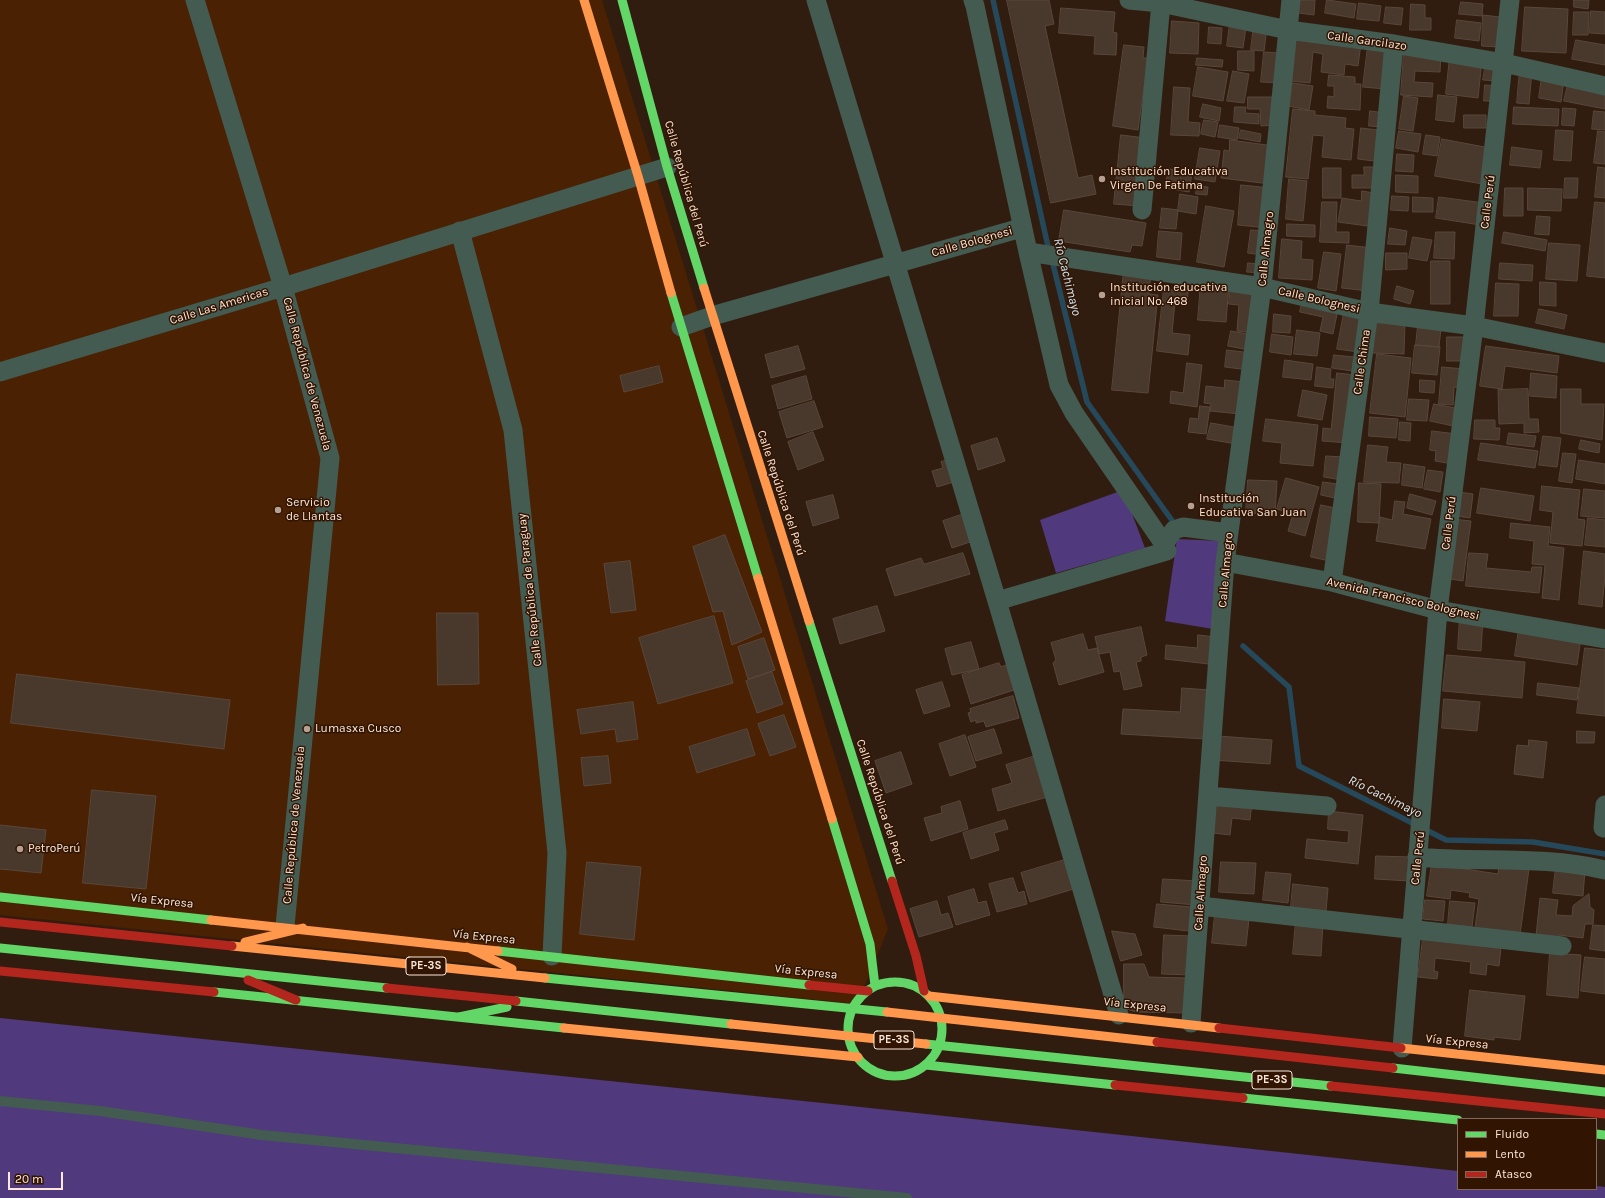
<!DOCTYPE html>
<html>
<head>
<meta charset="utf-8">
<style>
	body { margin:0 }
	#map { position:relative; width:1605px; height:1198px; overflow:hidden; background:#311d0f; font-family:Karla,sans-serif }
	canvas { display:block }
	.legend { position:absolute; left:1457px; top:1118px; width:140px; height:72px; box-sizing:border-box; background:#311401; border:1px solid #826858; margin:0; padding:5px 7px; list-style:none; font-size:12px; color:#fce7da }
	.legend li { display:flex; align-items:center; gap:8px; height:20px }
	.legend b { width:20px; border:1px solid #826858 }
	.scale { position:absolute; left:8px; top:1172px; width:55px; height:18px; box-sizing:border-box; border:2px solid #fce7da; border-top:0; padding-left:5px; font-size:12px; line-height:14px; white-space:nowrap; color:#fce7da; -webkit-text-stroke:3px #311401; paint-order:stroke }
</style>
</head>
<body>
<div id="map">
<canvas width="1605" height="1198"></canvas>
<ul class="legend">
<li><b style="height:5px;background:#63d668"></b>Fluido</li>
<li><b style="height:5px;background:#ff974d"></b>Lento</li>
<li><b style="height:5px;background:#b3261e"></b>Atasco</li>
</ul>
<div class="scale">20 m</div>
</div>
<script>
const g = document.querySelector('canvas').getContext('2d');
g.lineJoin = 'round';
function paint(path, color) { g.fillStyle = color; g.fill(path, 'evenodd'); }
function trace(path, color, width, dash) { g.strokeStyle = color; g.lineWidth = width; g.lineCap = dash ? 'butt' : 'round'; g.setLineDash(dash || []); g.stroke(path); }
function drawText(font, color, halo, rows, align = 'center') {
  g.font = font + ' Karla,sans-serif'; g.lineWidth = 3; g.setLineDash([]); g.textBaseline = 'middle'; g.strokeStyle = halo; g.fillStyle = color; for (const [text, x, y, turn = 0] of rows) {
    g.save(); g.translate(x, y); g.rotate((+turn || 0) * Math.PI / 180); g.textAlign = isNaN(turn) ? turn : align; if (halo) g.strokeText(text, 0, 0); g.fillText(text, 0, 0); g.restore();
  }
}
paint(new Path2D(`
	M0 0H602L888 929 857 1004 0 915Z`), '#4a2102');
paint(new Path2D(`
	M1123 490 1145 548 1056 573 1040 520Z
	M1177 539 1221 541 1213 629 1165 621Z
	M0 1018 842 1105 1458 1171V1189H1596V1186L1605 1187V1198H0Z`), '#50397d');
trace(new Path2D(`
	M993 0 1049 251
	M1052 260 1087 402 1176 526
	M1243 646 1289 687 1299 766 1446 840 1533 842 1605 854`), '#25495b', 5.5);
const building = new Path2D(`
	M1007 0H1049L1054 24 1045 26 1078 178 1092 175 1096 194 1051 203Z
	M1300 0H1315L1314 15 1299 13Z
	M1327 0 1356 4 1354 18 1325 13Z
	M1574 0H1589L1588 9 1574 7Z
	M1461 2 1483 4 1482 16 1459 14Z
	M1359 3 1381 6 1379 21 1357 19Z
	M1411 4 1425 5V18H1431V30H1410Z
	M1386 7 1403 8 1401 25 1384 23Z
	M1525 7 1568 9 1566 53 1522 51Z
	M1061 8 1115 12 1113 32 1117 33 1116 55 1094 54 1095 36 1059 33Z
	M1591 11 1605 12V34L1590 33Z
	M1574 12H1589L1588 35H1573Z
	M1483 15 1500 17 1498 47 1482 46Z
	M1457 20 1481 23 1479 41 1455 38Z
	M1172 21 1199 23 1198 54 1170 53Z
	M1230 24 1246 27 1243 48 1227 46Z
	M1254 25 1267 27 1264 51 1251 50Z
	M1209 27 1222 28 1221 44 1208 43Z
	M1296 36 1361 43 1358 66 1345 64 1344 75 1321 72 1323 54 1313 52 1310 83 1291 81Z
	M1576 40 1605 45V65L1572 59Z
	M1124 45 1144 47 1143 58H1148L1138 130 1113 126Z
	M1368 46 1390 48 1385 89 1363 87Z
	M1238 51H1254V71L1238 70Z
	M1264 52 1278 53 1281 83 1261 82Z
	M1404 52 1441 54 1440 72 1415 71 1414 82 1433 83 1432 97 1401 95Z
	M1450 57 1482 60 1478 98 1446 94Z
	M1197 58 1223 60 1222 67 1196 65Z
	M1486 62 1501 64 1499 81 1483 80Z
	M1198 67 1228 72 1223 101 1193 96Z
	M1520 70 1532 71 1529 104 1517 103Z
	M1233 71 1249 74 1244 103 1227 101Z
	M1329 75 1355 77V84H1361L1360 110 1327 108 1328 96 1334 97V86H1328Z
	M1542 76 1564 80 1561 102 1539 98Z
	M1569 80 1605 87V109L1564 101Z
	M1293 83 1313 86 1309 110 1288 106Z
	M1485 85 1499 86 1498 101H1484Z
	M1174 87 1190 88 1188 122 1200 123 1199 136 1171 135Z
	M1438 95 1457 97 1454 122 1436 120Z
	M1404 96 1418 98 1413 131 1399 129Z
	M1248 97H1275V125L1261 126 1260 109H1248Z
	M1203 104 1221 108 1219 121 1200 117Z
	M1235 107H1246L1245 113 1259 114V124L1234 122Z
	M1514 107 1559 109 1558 126 1513 124Z
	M1563 108 1576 109 1574 126 1562 125Z
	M1293 109 1315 111V115L1346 118 1345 128 1354 129 1351 160 1322 157 1324 136 1313 135 1308 179 1286 177Z
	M1370 111 1385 113 1384 127 1369 126Z
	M1594 111 1605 112V130L1592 129Z
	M1464 115H1486V128H1464Z
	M1204 120 1218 122 1215 137 1201 134Z
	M1220 125 1239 128 1237 140 1218 137Z
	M1361 128 1386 131 1382 162 1358 159Z
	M1241 130 1261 134 1260 142 1239 138Z
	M1556 130 1573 131 1571 161 1554 160Z
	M1399 131 1421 134 1418 152 1396 148Z
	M1598 131 1605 132V164L1594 163Z
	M1121 135 1146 138 1139 206 1114 204Z
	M1426 135 1440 137 1437 156 1423 154Z
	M1442 139 1490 148 1483 184 1435 176Z
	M1230 140 1274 146 1270 184 1221 178 1224 150 1229 151Z
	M1512 147 1542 151 1540 168 1510 165Z
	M1200 148 1220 151 1215 182 1195 179Z
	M1397 154 1414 155 1413 172 1396 171Z
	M1364 167H1378V188H1352V175H1364Z
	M1598 167 1605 168V198L1595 197Z
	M1323 168H1341V198H1323Z
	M1169 169 1192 173 1189 192 1165 188Z
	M1396 175 1418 176V193L1396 192Z
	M1565 178H1578L1577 198H1564Z
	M1289 179 1307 181 1303 221 1286 219Z
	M1241 185 1271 188 1267 228 1238 225Z
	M1197 186 1208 187 1207 195 1196 194Z
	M1505 188H1523V216H1504Z
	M1528 188 1562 189 1561 211 1528 210Z
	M1362 191 1380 194 1375 227 1338 222 1342 198 1361 201Z
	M1180 194 1198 197 1196 214 1178 211Z
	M1392 196 1409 197 1408 211 1391 210Z
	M1413 197 1433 198V212H1413Z
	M1439 197 1484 203 1480 225 1436 218Z
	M1322 202H1337L1336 232H1349V243L1320 242Z
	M1595 202 1605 203V278L1587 276Z
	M1206 206 1234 211 1224 267 1197 262Z
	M1162 208 1178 210 1176 229 1160 228Z
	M1064 210 1146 223 1142 246 1132 245 1130 252 1059 241Z
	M1537 216 1550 217 1549 235 1535 234Z
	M1287 224 1315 225V237L1287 236Z
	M1390 228 1407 231 1405 245 1388 244Z
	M1251 230 1265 231 1263 255 1248 253Z
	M1159 231 1182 233 1180 260 1157 257Z
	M1436 232H1455L1454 259 1434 258Z
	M1504 232 1547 240 1545 251 1502 243Z
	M1413 237 1432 240 1427 261 1409 258Z
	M1282 239 1302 241 1301 259 1313 260 1312 280 1279 278Z
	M1549 243 1580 245 1577 281 1546 279Z
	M1347 245 1372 248 1368 291 1342 288Z
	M1324 252 1341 254 1336 291 1318 288Z
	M1386 253H1407V269L1386 270Z
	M1431 261H1450V304H1431Z
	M1248 263 1262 264 1261 273 1247 272Z
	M1500 263 1533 265 1532 281 1499 279Z
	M1124 270 1151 273 1149 294 1158 295 1148 393 1112 390Z
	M1201 282 1229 284 1226 322 1198 320Z
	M1540 282 1556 283V306L1540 305Z
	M1496 283 1519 284 1518 316H1494Z
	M1231 286 1258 288 1254 333 1237 331 1239 305 1229 304Z
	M1397 286 1414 291 1410 304 1394 299Z
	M1164 289 1188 292 1187 303 1175 302 1172 333 1190 335 1188 355 1157 351Z
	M1302 302 1338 309 1333 334 1320 331 1323 317 1300 312Z
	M1539 309 1567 315 1564 329 1536 323Z
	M1344 313 1364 316 1358 352 1337 349Z
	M1274 314 1291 316 1290 333 1273 332Z
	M1374 323H1405L1404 354 1373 353Z
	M1418 326 1441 328 1439 347 1416 345Z
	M1297 330 1320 333 1317 356 1294 354Z
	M1231 331 1252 335 1249 350 1228 346Z
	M1272 334 1293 337 1291 355 1270 352Z
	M1447 337H1464V361H1447Z
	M1415 345 1440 347 1437 375 1412 373Z
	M798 346 805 369 771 378 765 355Z
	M1486 346 1559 356 1557 373 1505 366 1502 389 1480 386Z
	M1227 350 1251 353 1249 370 1225 367Z
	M1377 354 1411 358 1405 417 1370 413Z
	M1334 355 1354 357 1352 371 1332 368Z
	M1285 360 1313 364 1311 380 1283 377Z
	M1187 363 1202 365 1197 407 1170 403 1171 391 1183 393Z
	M659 366 663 382 624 392 620 376Z
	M1317 367 1331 369 1330 379H1334L1333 388 1315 386Z
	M1442 367 1465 369 1463 388 1454 387 1453 405 1439 404Z
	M1337 373 1356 375 1349 443 1322 441 1323 428 1331 429Z
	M1531 373 1557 376 1556 398 1530 396Z
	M806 376 812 399 778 409 772 386Z
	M1225 380 1244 382 1240 414 1210 411 1211 404 1204 403 1206 386 1224 388Z
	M1420 380 1435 381 1434 393 1420 392Z
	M1528 389 1529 419H1538L1539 432 1524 433V423L1499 424 1498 390Z
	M1561 389H1581V404H1604L1602 440 1561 433Z
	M1303 390 1327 395 1322 420 1298 416Z
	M1409 399 1429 400 1427 421 1407 420Z
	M814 401 823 427 787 438 779 412Z
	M1434 404 1461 409 1458 427 1430 421Z
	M1200 406 1210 407 1206 434 1188 432 1190 418 1198 419Z
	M1370 417 1398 419 1396 438 1369 436Z
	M1266 419 1318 425 1313 466 1280 463 1282 443 1263 441Z
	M1475 420H1495V428H1500L1499 440 1474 439Z
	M1400 422 1411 423 1410 441 1399 440Z
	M1211 423 1239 428 1236 444 1207 439Z
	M1432 431 1457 434 1453 464 1435 461 1436 451 1430 450Z
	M813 432 824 460 798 470 788 442Z
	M1509 433 1536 436 1534 447 1507 444Z
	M1543 436 1561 438 1557 467 1539 465Z
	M997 438 1005 461 978 470 971 446Z
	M1581 440 1600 444 1599 453 1579 449Z
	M1481 443 1538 451 1535 468 1478 460Z
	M1368 445 1388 447 1386 462 1401 463 1399 483 1364 482Z
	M1563 453 1576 454 1572 483 1559 481Z
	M1326 456 1344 457 1342 480 1324 477Z
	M948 460 954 482 937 487 932 471 943 468 941 462Z
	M1579 460 1605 464V484L1576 479Z
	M1404 464 1425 467 1422 488 1402 485Z
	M1428 470 1443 472 1440 492 1424 489Z
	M1286 478 1319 487 1305 536 1288 531 1293 514 1277 509Z
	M1248 480 1277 481 1275 514 1246 513Z
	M1323 482 1337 484 1335 498 1321 495Z
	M1359 483 1381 484 1379 523 1358 522Z
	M1542 486 1580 490 1577 519 1585 520 1582 546 1550 543 1553 512 1540 510Z
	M1481 488 1534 496 1530 521 1477 513Z
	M1584 489 1605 491V518L1581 516Z
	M1459 492 1473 494 1470 518 1456 516Z
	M1410 494 1436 501 1432 515 1407 508Z
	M833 495 839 518 813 526 806 502Z
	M1395 501 1405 502 1403 514 1431 519 1425 549 1376 541 1380 517 1392 520Z
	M1321 505 1340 509 1330 561 1311 557Z
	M964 514 973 541 952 548 943 521Z
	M1588 518 1605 520V547L1585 545Z
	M1453 519 1471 521 1463 581 1445 578Z
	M1511 523 1550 527 1548 546 1564 548 1559 600 1542 598 1545 565 1532 564 1534 541 1510 538Z
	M725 535 762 632 732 645 723 611 713 612 693 547Z
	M1584 551 1605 554V576L1602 607 1579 604Z
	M963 553 970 574 895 596 886 569 921 558 924 564Z
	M1469 553 1488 554 1486 568 1531 572 1532 567H1542L1539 593 1466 586Z
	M630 561 636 610 611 613 604 564Z
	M877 606 885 631 840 644 833 619Z
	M437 613H478L479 684 438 685Z
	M714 616 733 683 658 704 639 638Z
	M1460 617 1483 618 1481 651 1458 649Z
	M1141 627 1147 655 1141 657V661L1136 662 1142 686 1124 690 1120 671 1114 672 1110 652 1099 654 1095 637Z
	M1519 629 1581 638 1577 665 1515 656Z
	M1083 634 1088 650 1097 648 1104 672 1059 685 1053 663 1056 660 1051 643Z
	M1198 635 1216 637 1209 664 1165 659 1166 645 1197 648Z
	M764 638 775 670 748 679 738 647Z
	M971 642 979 669 952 675 945 649Z
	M1585 648 1605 650V716L1577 713Z
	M1447 655 1525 662 1522 698 1443 691Z
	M999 663 1001 667 1006 665 1014 690 971 704 962 675Z
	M772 672 783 704 757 713 746 681Z
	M17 674 230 700 224 749 11 723Z
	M942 682 950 706 924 714 916 690Z
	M1538 683 1579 688 1577 700 1537 695Z
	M1182 688 1210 690 1206 739 1121 734 1123 709 1180 712Z
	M1013 696 1019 718 986 727 984 721 976 723V720L971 722 968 713 971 712 970 709Z
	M1444 699 1480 702 1477 731 1442 728Z
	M633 702 638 739 617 742 615 729 581 734 577 710Z
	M784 715 796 747 770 756 758 724Z
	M747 729 755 755 697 773 689 747Z
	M994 729 1002 753 976 761 968 737Z
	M1577 731 1595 732 1594 743H1577Z
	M965 735 976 767 950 776 939 744Z
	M1218 736 1272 740 1270 764 1213 760Z
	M1529 740 1547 742 1543 778 1514 774 1517 745 1528 746Z
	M901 752 912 784 886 793 875 761Z
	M1039 755 1051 796 998 811 992 789 1012 783 1006 765Z
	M608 756 611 783 584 786 581 758Z
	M92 790 156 796 146 889 83 883Z
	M1216 798 1252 802 1250 820 1232 818 1230 835 1213 833Z
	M960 801 968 829 931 841 924 818 942 813 941 807Z
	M1329 811 1363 815 1358 864 1305 858 1307 839 1348 843 1349 831 1328 829Z
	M1005 820 1008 829 994 833 999 850 971 859 963 833Z
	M0 825 46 830 41 873 0 869Z
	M1376 856 1411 857 1410 881 1375 879Z
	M1068 859 1077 888 1030 902 1021 873Z
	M587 862 641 867 634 940 580 934Z
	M1221 862 1256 863 1254 894 1219 892Z
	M1432 864 1498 874 1499 865 1529 869 1520 935 1475 928 1479 899 1469 897 1470 893 1451 890 1450 899 1427 896Z
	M1556 867 1585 870 1583 896 1553 893Z
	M1266 872 1291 874 1288 903 1263 900Z
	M1013 878 1018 893 1024 891 1027 904 997 912 989 884Z
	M1163 879 1198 881 1196 905 1161 902Z
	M1293 884 1328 888 1326 911 1291 907Z
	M974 889 978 903 986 901 990 915 956 925 948 897Z
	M1589 894 1590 907 1594 910 1593 924H1585L1583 938 1559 935 1558 938 1536 936 1540 898 1558 900 1556 915 1572 916 1573 906Z
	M1425 900 1445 901 1443 921 1423 919Z
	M937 901 941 915 948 913 953 927 919 937 910 909Z
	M1450 901 1475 903 1472 927 1448 924Z
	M1157 904 1192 907 1189 931 1154 927Z
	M1215 915 1249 919 1246 946 1212 943Z
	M1296 921 1323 923 1321 956 1293 954Z
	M1593 925 1605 926V951L1590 949Z
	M1112 931 1135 934 1142 955 1121 961Z
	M1164 935 1192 936 1191 975 1162 974Z
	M1423 939 1501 948 1499 966 1487 964 1486 975 1470 973 1471 962 1435 958 1434 971 1438 972 1437 979 1418 977Z
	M1550 953 1581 955 1578 998 1547 995Z
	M1585 957 1605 959V994L1581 991Z
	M1124 964H1144L1149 977 1186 978V1013L1136 1012 1124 1008Z
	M1470 990 1525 996 1520 1040 1494 1037V1040L1465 1036Z`);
paint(building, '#49382c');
trace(building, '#59473b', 1);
trace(new Path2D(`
	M0 1101 100 1111 262 1135 907 1198`), '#445b52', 10);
trace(new Path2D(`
	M195 0 283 287 330 458 285 926
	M816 0 997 601 1119 1015
	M973 0 975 6 1028 252 1262 287 1369 312 1474 326 1605 353
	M1129 0 1161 3 1288 30 1394 44 1504 63 1605 86
	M1142 210 1161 3
	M460 231 513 430 557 853 552 956
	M1028 252 1059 385 1074 413 1164 544
	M681 327 712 316 1021 228
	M0 372 283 287 667 167
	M1225 562 1332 582 1438 610 1605 639
	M1332 582 1369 312 1394 44
	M997 601 1167 551 1164 544 1174 530 1183 527 1229 533
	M1208 796 1327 806
	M1603 828 1605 805
	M1417 857C1480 863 1543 855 1605 870
	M1200 906 1562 946
	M1191 1023 1225 562 1262 287 1291 0
	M1402 1048 1438 610 1474 326 1510 0`), '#445b52', 19);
trace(new Path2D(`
	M622 0 667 167 704 288
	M671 293 758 578
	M809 621 892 881
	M832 819 870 944 875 986
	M0 897 211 920
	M0 948 387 988
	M498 951 809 985
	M545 978 887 1012
	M848 1029a47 47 0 1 1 94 0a47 47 0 1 1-94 0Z
	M214 992 564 1028
	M516 1001 731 1024
	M459 1017 507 1007
	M926 1044 1331 1086
	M926 1065 1115 1085
	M1393 1068 1605 1092
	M1243 1098 1458 1120
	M1596 1134 1605 1135`), '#63d668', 9);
trace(new Path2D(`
	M584 0 638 176 671 293
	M704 288 809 621
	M758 578 832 819
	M211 920 498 951
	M245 942 303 928
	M232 946 545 978
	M467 947 512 969
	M929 996 1219 1028
	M887 1012 1157 1042
	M731 1024 926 1044
	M564 1028 858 1057
	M1401 1048 1605 1070`), '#ff974d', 9);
trace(new Path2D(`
	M892 881 916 956 924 991
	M0 922 232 946
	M0 971 214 992
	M248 980 296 1000
	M809 985 868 991
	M387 988 516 1001
	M1219 1028 1401 1048
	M1157 1042 1393 1068
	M1115 1085 1243 1098
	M1331 1086 1605 1114`), '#b3261e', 9);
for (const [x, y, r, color] of [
	[1102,179,4,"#b5a093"],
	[1102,295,4,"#b5a093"],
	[1191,506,4,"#b5a093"],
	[278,510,4,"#b5a093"],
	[307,729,4,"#b5a093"],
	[20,849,4,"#b5a093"]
]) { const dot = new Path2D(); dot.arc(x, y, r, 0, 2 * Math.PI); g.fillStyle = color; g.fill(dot); trace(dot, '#311401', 1.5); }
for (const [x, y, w] of [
	[426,966,40],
	[894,1040,40],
	[1272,1080,40]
]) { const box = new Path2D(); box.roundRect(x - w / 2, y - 9, w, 18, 3); g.fillStyle = '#311401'; g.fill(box); trace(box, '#fce7da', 1); }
drawText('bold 11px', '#fce7da', null, [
	["PE-3S",426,966],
	["PE-3S",894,1040],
	["PE-3S",1272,1080]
]);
drawText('12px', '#fce7da', '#311401', [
	["Calle Garcilazo",1367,41,8],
	["Calle República del Perú",686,184,74],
	["Calle Perú",1488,202,-83],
	["Calle Bolognesi",972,242,-16],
	["Calle Almagro",1266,249,-84],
	["Calle Bolognesi",1319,300,13],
	["Calle Las Americas",219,306,-17],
	["Calle Chima",1362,362,-82],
	["Calle República de Venezuela",307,374,75],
	["Calle República del Perú",781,493,72],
	["Calle Perú",1449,523,-83],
	["Calle Almagro",1226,570,-85],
	["Calle República de Paraguay",530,590,-96],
	["Avenida Francisco Bolognesi",1403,599,13],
	["Calle República del Perú",880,802,72],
	["Calle República de Venezuela",294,825,-85],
	["Calle Perú",1418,858,-84],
	["Calle Almagro",1201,893,-86],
	["Vía Expresa",162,901,6],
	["Vía Expresa",484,937,6],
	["Vía Expresa",806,972,6],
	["Vía Expresa",1135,1005,6],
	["Vía Expresa",1457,1042,6]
]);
drawText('12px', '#fce7da', '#311401', [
	["Institución Educativa",1110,172],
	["Virgen De Fatima",1110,186],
	["Institución educativa",1110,288],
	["inicial No. 468",1110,302],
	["Institución",1199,499],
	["Educativa San Juan",1199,513],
	["Servicio",286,503],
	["de Llantas",286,517],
	["Lumasxa Cusco",315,729],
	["PetroPerú",28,849]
], 'left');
drawText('italic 13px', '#cee9f8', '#311401', [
	["Río Cachimayo",1067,277,76],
	["Río Cachimayo",1385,797,26]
]);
</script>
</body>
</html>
